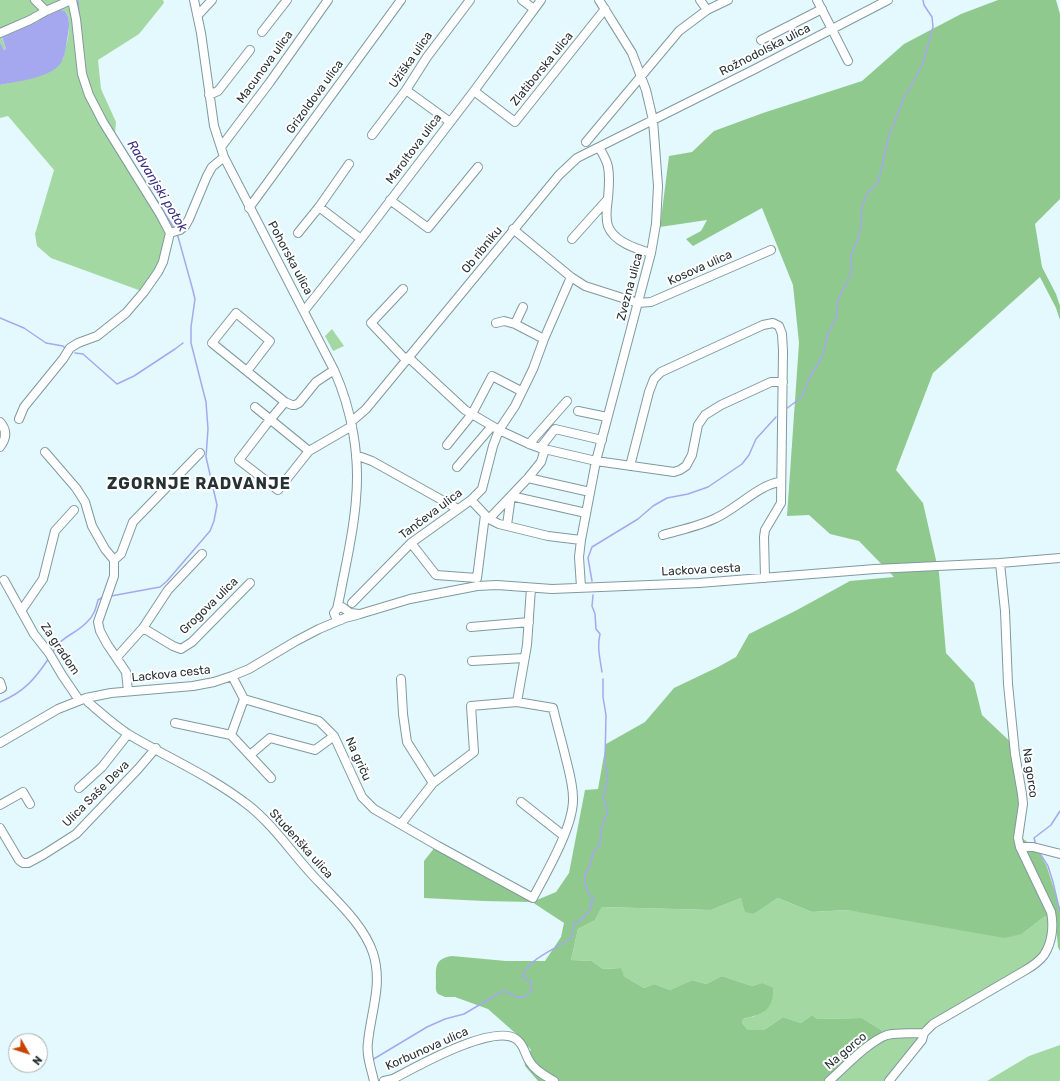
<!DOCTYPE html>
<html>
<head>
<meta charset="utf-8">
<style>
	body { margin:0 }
	#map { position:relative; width:1060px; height:1081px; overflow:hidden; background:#e3f9fe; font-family:Rubik,sans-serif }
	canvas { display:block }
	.north { position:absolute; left:8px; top:1033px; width:40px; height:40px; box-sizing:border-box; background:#fff; border:1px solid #a9adae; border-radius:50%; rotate:129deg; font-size:11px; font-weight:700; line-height:16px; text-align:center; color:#273234 }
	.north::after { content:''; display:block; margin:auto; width:14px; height:18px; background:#c94300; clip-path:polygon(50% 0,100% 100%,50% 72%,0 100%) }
</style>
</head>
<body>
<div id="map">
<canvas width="1060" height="1081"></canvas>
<div class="north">N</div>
</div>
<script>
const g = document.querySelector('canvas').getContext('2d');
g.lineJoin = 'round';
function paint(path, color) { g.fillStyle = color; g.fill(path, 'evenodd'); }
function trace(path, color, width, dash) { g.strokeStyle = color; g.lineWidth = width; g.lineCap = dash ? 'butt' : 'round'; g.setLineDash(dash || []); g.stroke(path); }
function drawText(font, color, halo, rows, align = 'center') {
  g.font = font + ' Rubik,sans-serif'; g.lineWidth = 4; g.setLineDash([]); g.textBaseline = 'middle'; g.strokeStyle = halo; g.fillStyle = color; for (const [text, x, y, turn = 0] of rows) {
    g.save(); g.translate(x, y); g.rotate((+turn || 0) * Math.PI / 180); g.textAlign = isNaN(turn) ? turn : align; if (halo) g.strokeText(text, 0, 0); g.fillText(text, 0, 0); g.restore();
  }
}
paint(new Path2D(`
	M0 0H163L164 3 139 34 98 60 101 89 116 122 114 145 170 233 165 249 144 292 51 258 37 246 35 234 54 170 8 116 0 118V85L27 79 63 59C66 45 74 24 65 11 54 9 46 18 37 22 25 28 13 32 2 38L6 49 4 50 0 42Z
	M332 329 344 346 333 351 325 336Z
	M741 898 754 914 778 898 812 912 847 910 1022 934 1044 917 1050 915 1047 942 1036 960 920 1032 883 1031 862 1018 817 1019 812 1015 801 1023 783 1017 764 1030H748L742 1023 743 1019 755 1016 762 983 752 986 722 976 706 984 692 980 670 990 654 984 644 988 624 976 620 968 603 969 592 961 571 960 578 929 595 920 602 907 711 910Z
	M919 1036V1039L885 1081H826L868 1042 900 1037Z
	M1060 1045V1081H987L1029 1056Z`), '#a4d8a2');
paint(new Path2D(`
	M998 0H1056L1060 14V199L1035 224 1042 267 1056 294 1060 306V320L1056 308 1040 277 933 373 896 470 923 503 939 573 946 653 974 683 982 715 1018 749 1022 838 1038 850 1047 867 1060 908V951L1058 947 1055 914 1044 917 1022 934 1004 938 847 910 812 912 778 898 754 914 745 912 741 898 711 910 602 907 595 920 578 929 571 960 592 961 603 969 621 968 624 976 644 988 654 984 670 990 692 980 706 984 722 976 752 986 762 983 773 988C774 1011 762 1014 743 1019L742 1023 748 1030H764L783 1017 801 1023 812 1015 817 1019 862 1018 883 1031 868 1042 826 1081H538L525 1066 524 1059 531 1050 514 1032 488 1009 455 997H445L438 994C435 990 436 987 436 982 436 967 434 959 452 956L506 961H545L561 937 564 923 532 902 484 901 424 898V861L435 847 532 902 556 892 569 873 585 790 598 789 606 744 645 722 674 688 718 667 736 657 749 634 797 610 850 581 894 577 859 541 830 534 809 515 787 516 799 343 793 285 762 208 693 246 686 239 701 231 707 220 660 227 669 156 692 152 714 131 763 113 862 81 904 44 961 14Z`), '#90c98e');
paint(new Path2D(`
	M60 10 65 11C71 19 69 30 67 40 66 47 65 55 62 61 53 78 18 81 0 85V42L4 50 6 49 2 37 37 22 46 16Z`), '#a6a8ef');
trace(new Path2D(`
	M78 1 79 15
	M124 148 174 228
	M0 318 24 328 46 343 63 346 66 349
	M75 353 83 354 117 384 134 376 175 349 183 343
	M786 409 802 397 810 377 822 357 828 334 837 316 838 299 852 272 851 256 860 233 862 206 868 192 878 183 889 135 904 98 922 66 933 27 932 17 924 5 923 0
	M592 581 588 558 592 547 638 519 653 506 667 498 688 494 708 487 742 464 749 455 756 439 776 417
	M593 595 592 606 595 614 596 629 600 634C597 647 600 659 602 672
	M111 596 160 587 167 581 210 531 214 521 217 505 206 457 208 429 206 402 191 343V327L195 299 192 287 177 233
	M52 653C62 635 75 635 87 622 94 616 96 608 98 600L103 597
	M0 702C24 692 35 679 49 658
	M1036 845 1034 838 1051 825 1060 811
	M1039 852 1048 866 1053 882 1060 912
	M372 1060 427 1027 445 1019 464 1014 503 991C514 994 512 998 525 997L532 989 531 982 522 977C528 958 556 950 572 937L573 923 581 920 592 907 590 902 594 900 588 892 585 884V874L590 866 593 853 601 842 600 837 602 826 608 811 603 797 608 779 605 761 606 715 603 697V679`), '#a6a8ef', 1.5);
const minor = new Path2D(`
	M35 0 46 11 71 0
	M72 0 76 19 82 74 89 95 103 122 160 214 170 233 180 230 185 226 189 219 207 176 212 167 224 157
	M194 0 201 33 214 126 224 157 334 370C352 410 360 456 356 499 354 531 346 563 340 595L337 609 334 613 336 618 341 620
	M522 0 534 9
	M700 0 707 10
	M817 0 848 61
	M198 15 212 0
	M262 32 287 0
	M0 33 30 20 46 11
	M761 40 822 9
	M406 90 450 122
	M474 91 515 122 605 9
	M209 95 218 91 250 50
	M372 135 406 90 427 57 470 0
	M586 142 679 31 707 10 728 0
	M221 147 270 82 328 0
	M599 147C602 153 607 160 608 167 610 177 609 187 608 198 607 206 605 217 608 226 614 242 636 249 651 253
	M390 200 428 228 478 167
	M319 207 361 239
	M249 208 401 0
	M513 229 571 277 585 286 638 303 651 302 771 250
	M298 233 319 207 349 164
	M572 239 607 200
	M403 289 371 323 406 360
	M304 311 361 239 474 91 541 0
	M496 323 504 321 515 324 544 339
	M515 324 523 307
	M408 357 465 410 499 430 529 444 540 448 596 461 674 472 680 470 686 466 692 455 698 425 705 415 721 405 771 382H783
	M247 371 270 341 236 313 212 343 285 402 292 405H295L299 403 316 382 334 370
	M285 402 265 426 239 460 278 490 309 451 352 426
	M255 407 309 451
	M578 411 607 417
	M19 419 24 407 63 359 70 348 78 343 97 336 126 313 144 292 158 272 163 262 170 233
	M0 422C7 430 7 438 0 447
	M351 422 366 409 559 175 577 158 755 69 888 0
	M529 444 567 401
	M447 445 472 414 492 376 521 391
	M540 448 555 429 602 440
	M45 452 76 488 85 502 92 526 105 549 114 560V576L98 622 100 631 107 644 126 672 128 691
	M356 457H361L372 461 458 509
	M630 466 649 392 654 379 661 372 763 325 773 323 779 326 782 334 783 351 781 503 765 530 764 537 765 578
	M457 467 492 426
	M528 478 590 492
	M471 500 489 519 499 524 548 536 581 540
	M489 519 528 478 541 462 545 449
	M507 525 511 496 586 513
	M663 535C680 530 700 526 716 518 736 509 760 484 780 482
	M411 543 436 575 477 578 485 515
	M114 560 121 554 133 522 200 453
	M4 580 34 634 49 653 62 675 79 700
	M581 587 579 557 581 540 596 461 651 253 656 224 658 186 653 120 646 90 632 53 599 0
	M352 603 411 543 471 500 482 489 493 446 499 430 515 406 533 369 544 339 571 277
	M337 609 342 607 350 613 360 614 410 599 477 586 497 585 552 589 699 583 875 569 1000 563 1060 558
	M21 611 43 579 55 531 74 510
	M471 627 529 622
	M143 628 173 646 181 649 192 642 250 583
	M117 657 143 628 168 590 202 554
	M472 661 524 658
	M232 676 244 699 319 721 334 736 362 797 374 809 438 846 533 898C546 873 574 826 573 798 573 785 569 771 566 759 562 742 557 725 553 708L517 702 527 645 531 588
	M401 679 403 714 407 742 433 783
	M0 682 2 688 0 689
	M86 698 88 702C101 713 114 725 128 734 168 758 211 776 248 805 276 827 295 858 320 883 339 903 364 926 373 953 383 984 371 1011 368 1042 366 1055 371 1068 374 1081
	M175 723 231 735 271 778
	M231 735 244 699
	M0 743 58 709 86 698 111 693 193 686 214 682 232 676 249 669 296 641 319 629 345 618 357 615
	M250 755 270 738 315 750 334 736
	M79 788 102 767 128 734
	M521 802 564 836
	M0 805 23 792 30 804
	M401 824 433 783 474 752 471 706 517 702
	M0 828 19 860 23 863H28L43 855 76 834 138 769 156 748
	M1020 847H1033L1060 854
	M384 1081 393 1079C416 1067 493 1023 516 1039 525 1045 524 1054 530 1062 535 1071 546 1076 554 1081
	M829 1081C844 1068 869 1041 887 1035 899 1032 913 1034 924 1033L933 1024 1024 971C1031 967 1039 962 1044 955 1052 943 1054 926 1051 912L1020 847 1018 838 1023 804 1022 794 1015 754 1008 684 1005 611 1000 563
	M889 1081 922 1040 924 1033`);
trace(minor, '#80999f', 10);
trace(minor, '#fff', 8);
drawText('12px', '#273234', '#fff', [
	["Rožnodolska ulica",765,50,-27],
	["Užiška ulica",411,60,-55],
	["Macunova ulica",265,67,-54],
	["Zlatiborska ulica",542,69,-51],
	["Grizoldova ulica",315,97,-54],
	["Maroltova ulica",414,149,-53],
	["Ob ribniku",482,250,-51],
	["Pohorska ulica",290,258,62],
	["Kosova ulica",700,268,-24],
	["Zvezna ulica",630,287,-75],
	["Tančeva ulica",431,514,-37],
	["Lackova cesta",701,570,-3],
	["Grogova ulica",209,606,-44],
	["Za gradom",60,649,56],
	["Lackova cesta",171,674,-6],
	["Na griču",358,759,66],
	["Na gorco",1030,773,82],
	["Ulica Saše Deva",96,794,-45],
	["Studenška ulica",301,844,48],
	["Korbunova ulica",427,1049,-24],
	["Na gorco",846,1051,-40]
]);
drawText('italic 13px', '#382f81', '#fff', [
	["Radvanjski potok",157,186,59]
]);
g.letterSpacing = '1px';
drawText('bold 16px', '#273234', '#fff', [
	["ZGORNJE RADVANJE",199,484]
]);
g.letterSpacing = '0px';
</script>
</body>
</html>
